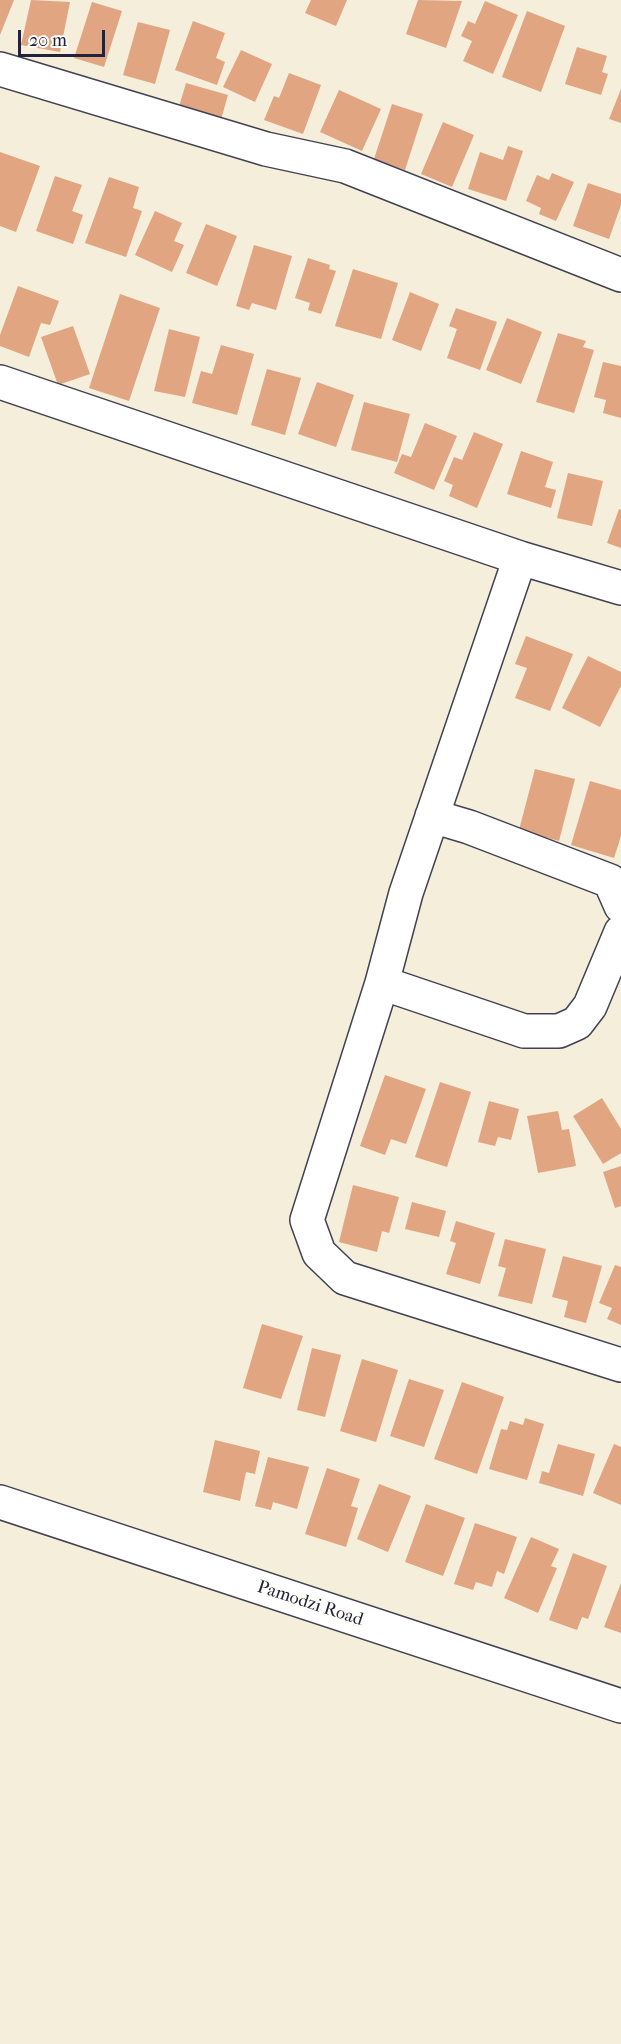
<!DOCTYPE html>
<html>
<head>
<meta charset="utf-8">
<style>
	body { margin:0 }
	#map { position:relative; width:621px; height:2044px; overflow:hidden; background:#f4eeda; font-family:"IM FELL French Canon",serif }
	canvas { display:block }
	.scale { position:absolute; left:18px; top:30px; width:87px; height:27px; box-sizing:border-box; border:3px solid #22223b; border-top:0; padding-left:8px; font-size:18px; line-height:21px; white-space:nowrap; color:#22223b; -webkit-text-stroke:4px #fdfcf7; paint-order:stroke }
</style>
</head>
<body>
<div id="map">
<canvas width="621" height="2044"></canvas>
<div class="scale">20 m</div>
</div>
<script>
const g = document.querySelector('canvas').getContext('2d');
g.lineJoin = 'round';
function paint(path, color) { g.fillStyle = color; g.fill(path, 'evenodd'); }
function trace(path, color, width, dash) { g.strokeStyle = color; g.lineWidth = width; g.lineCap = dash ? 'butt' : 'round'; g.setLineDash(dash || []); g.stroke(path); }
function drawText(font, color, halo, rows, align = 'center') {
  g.font = font + ' "IM FELL French Canon",serif'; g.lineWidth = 4.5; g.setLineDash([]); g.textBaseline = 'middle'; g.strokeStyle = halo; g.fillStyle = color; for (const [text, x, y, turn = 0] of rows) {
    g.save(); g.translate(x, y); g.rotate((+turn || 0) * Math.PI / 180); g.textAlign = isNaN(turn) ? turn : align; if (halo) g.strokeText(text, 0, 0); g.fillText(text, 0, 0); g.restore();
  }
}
paint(new Path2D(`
	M0 0H14L0 35Z
	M31 0 70 2 60 52 21 45Z
	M311 0H347L336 26 305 13Z
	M418 0 462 1 446 48 406 34Z
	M485 1 518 15 493 74 463 61 472 41 461 36 468 21 475 24Z
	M92 2 122 11 104 67 74 58Z
	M527 11 565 26 541 92 502 77Z
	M193 21 225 33 216 58 225 62 217 85 175 70Z
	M138 22 170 30 155 84 123 75Z
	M577 47 607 56 602 72 608 74 601 95 565 84Z
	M241 50 272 64 255 102 223 87Z
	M289 73 321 85 303 134 264 120 274 96 279 98Z
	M186 83 228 95 220 123 178 110Z
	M621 89V123L609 119Z
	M339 90 381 109 362 151 320 132Z
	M392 104 423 114 405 170 374 159Z
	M443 122 474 135 452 187 421 174Z
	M508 146 523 151 506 201 468 189 480 152 503 160Z
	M0 152 40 166 16 232 0 226Z
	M552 173 574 182 556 221 539 214 541 208 526 201 537 175 549 180Z
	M55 176 82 185 72 211 83 215 73 244 36 231Z
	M109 177 139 187 133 208 142 211 126 257 85 243Z
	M588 183 621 194V205L609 239 573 226Z
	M155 211 182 223 174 241 184 245 172 272 135 255Z
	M206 224 237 236 217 286 186 273Z
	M254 245 292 256 276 310 252 303 249 310 236 306Z
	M308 258 330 265 329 269 336 271 321 314 308 310 310 303 295 298Z
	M353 269 398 283 381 339 335 326Z
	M18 286 59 301 50 325 41 323 29 357 0 346V335Z
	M410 292 439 304 421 351 392 340Z
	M120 294 160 308 129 401 89 388Z
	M456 308 497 322 480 370 447 358 457 329 449 326Z
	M507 318 542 332 521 384 486 370Z
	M73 326 90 374 58 385 41 337Z
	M169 329 200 337 185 397 154 391Z
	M558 333 586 341 583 347 594 350 574 413 536 402Z
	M221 345 254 354 237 415 192 403 201 371 212 374Z
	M603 362 621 366V418L603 413 606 400 594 397Z
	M267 369 301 378 285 435 251 425Z
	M317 382 354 395 336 447 298 434Z
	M364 402 410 414 397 462 351 450Z
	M425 423 457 436 434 490 394 473 402 454 411 457Z
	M474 432 503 444 477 508 449 496 453 485 444 481 454 457 462 460Z
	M521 451 553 462 545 487 556 490 551 508 507 494Z
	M568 473 603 481 592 526 557 518Z
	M619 509 621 510V548L607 543Z
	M526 636 573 654 550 711 515 698 527 668 515 664Z
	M588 656 621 672V686L600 727 562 708Z
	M535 769 575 779 559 841 519 830Z
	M590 781 621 790V836L614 858 571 845Z
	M385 1075 426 1089 406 1144 391 1139 385 1155 360 1146Z
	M440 1082 471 1092 447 1167 415 1157Z
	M602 1098 621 1129V1153L603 1164 573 1116Z
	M489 1101 519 1109 511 1140 498 1137 495 1146 478 1142Z
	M558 1111 562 1130 569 1129 576 1166 538 1173 527 1116Z
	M621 1166V1206L615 1208 603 1172Z
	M353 1185 399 1197 389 1233 382 1231 377 1252 339 1242Z
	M412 1202 446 1211 439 1237 405 1229Z
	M456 1221 495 1233 480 1284 446 1274 456 1243 450 1241Z
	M505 1239 546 1249 532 1304 498 1296 506 1268 498 1266Z
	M563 1256 602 1266 586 1323 564 1317 568 1301 552 1297Z
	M615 1265 621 1267V1325L607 1319 612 1308 599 1303Z
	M262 1324 303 1336 281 1399 243 1388Z
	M312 1348 341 1355 325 1417 297 1410Z
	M362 1359 398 1370 376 1442 340 1431Z
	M409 1379 444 1390 424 1447 390 1436Z
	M462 1382 504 1397 477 1474 434 1459Z
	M525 1418 544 1424 527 1480 489 1469 501 1429 507 1430 510 1421 523 1425Z
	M215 1440 260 1451 255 1474 246 1472 240 1501 203 1492Z
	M558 1444 595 1454 583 1496 539 1483 542 1471 549 1473Z
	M614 1444 621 1447V1505L593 1493Z
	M268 1457 309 1467 297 1509 273 1502 271 1510 255 1506Z
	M327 1468 360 1479 351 1506 358 1508 346 1547 305 1534Z
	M379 1484 411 1496 388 1552 357 1539Z
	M426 1504 465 1518 443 1576 405 1562Z
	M475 1523 517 1537 504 1574 497 1571 492 1587 476 1582 473 1590 454 1584Z
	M531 1537 559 1549 551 1566 557 1568 538 1613 504 1598Z
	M573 1553 607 1566 588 1619 582 1617 577 1630 549 1620Z
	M621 1583V1633L604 1627Z`), '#e1a581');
const minor = new Path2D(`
	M0 69 266 149 345 166 621 275
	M0 382 520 558
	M621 588 520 558 406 893 382 983 307 1220 319 1253 345 1278 621 1365
	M432 816 469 827 610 881 621 906
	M382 983 524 1031H559L577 1023 590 1006 621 932
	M0 1502 621 1706`);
trace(minor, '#424153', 36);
trace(minor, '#fff', 33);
drawText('18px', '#22223b', '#fdfcf7', [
	["Pamodzi Road",310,1604,18]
]);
</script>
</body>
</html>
